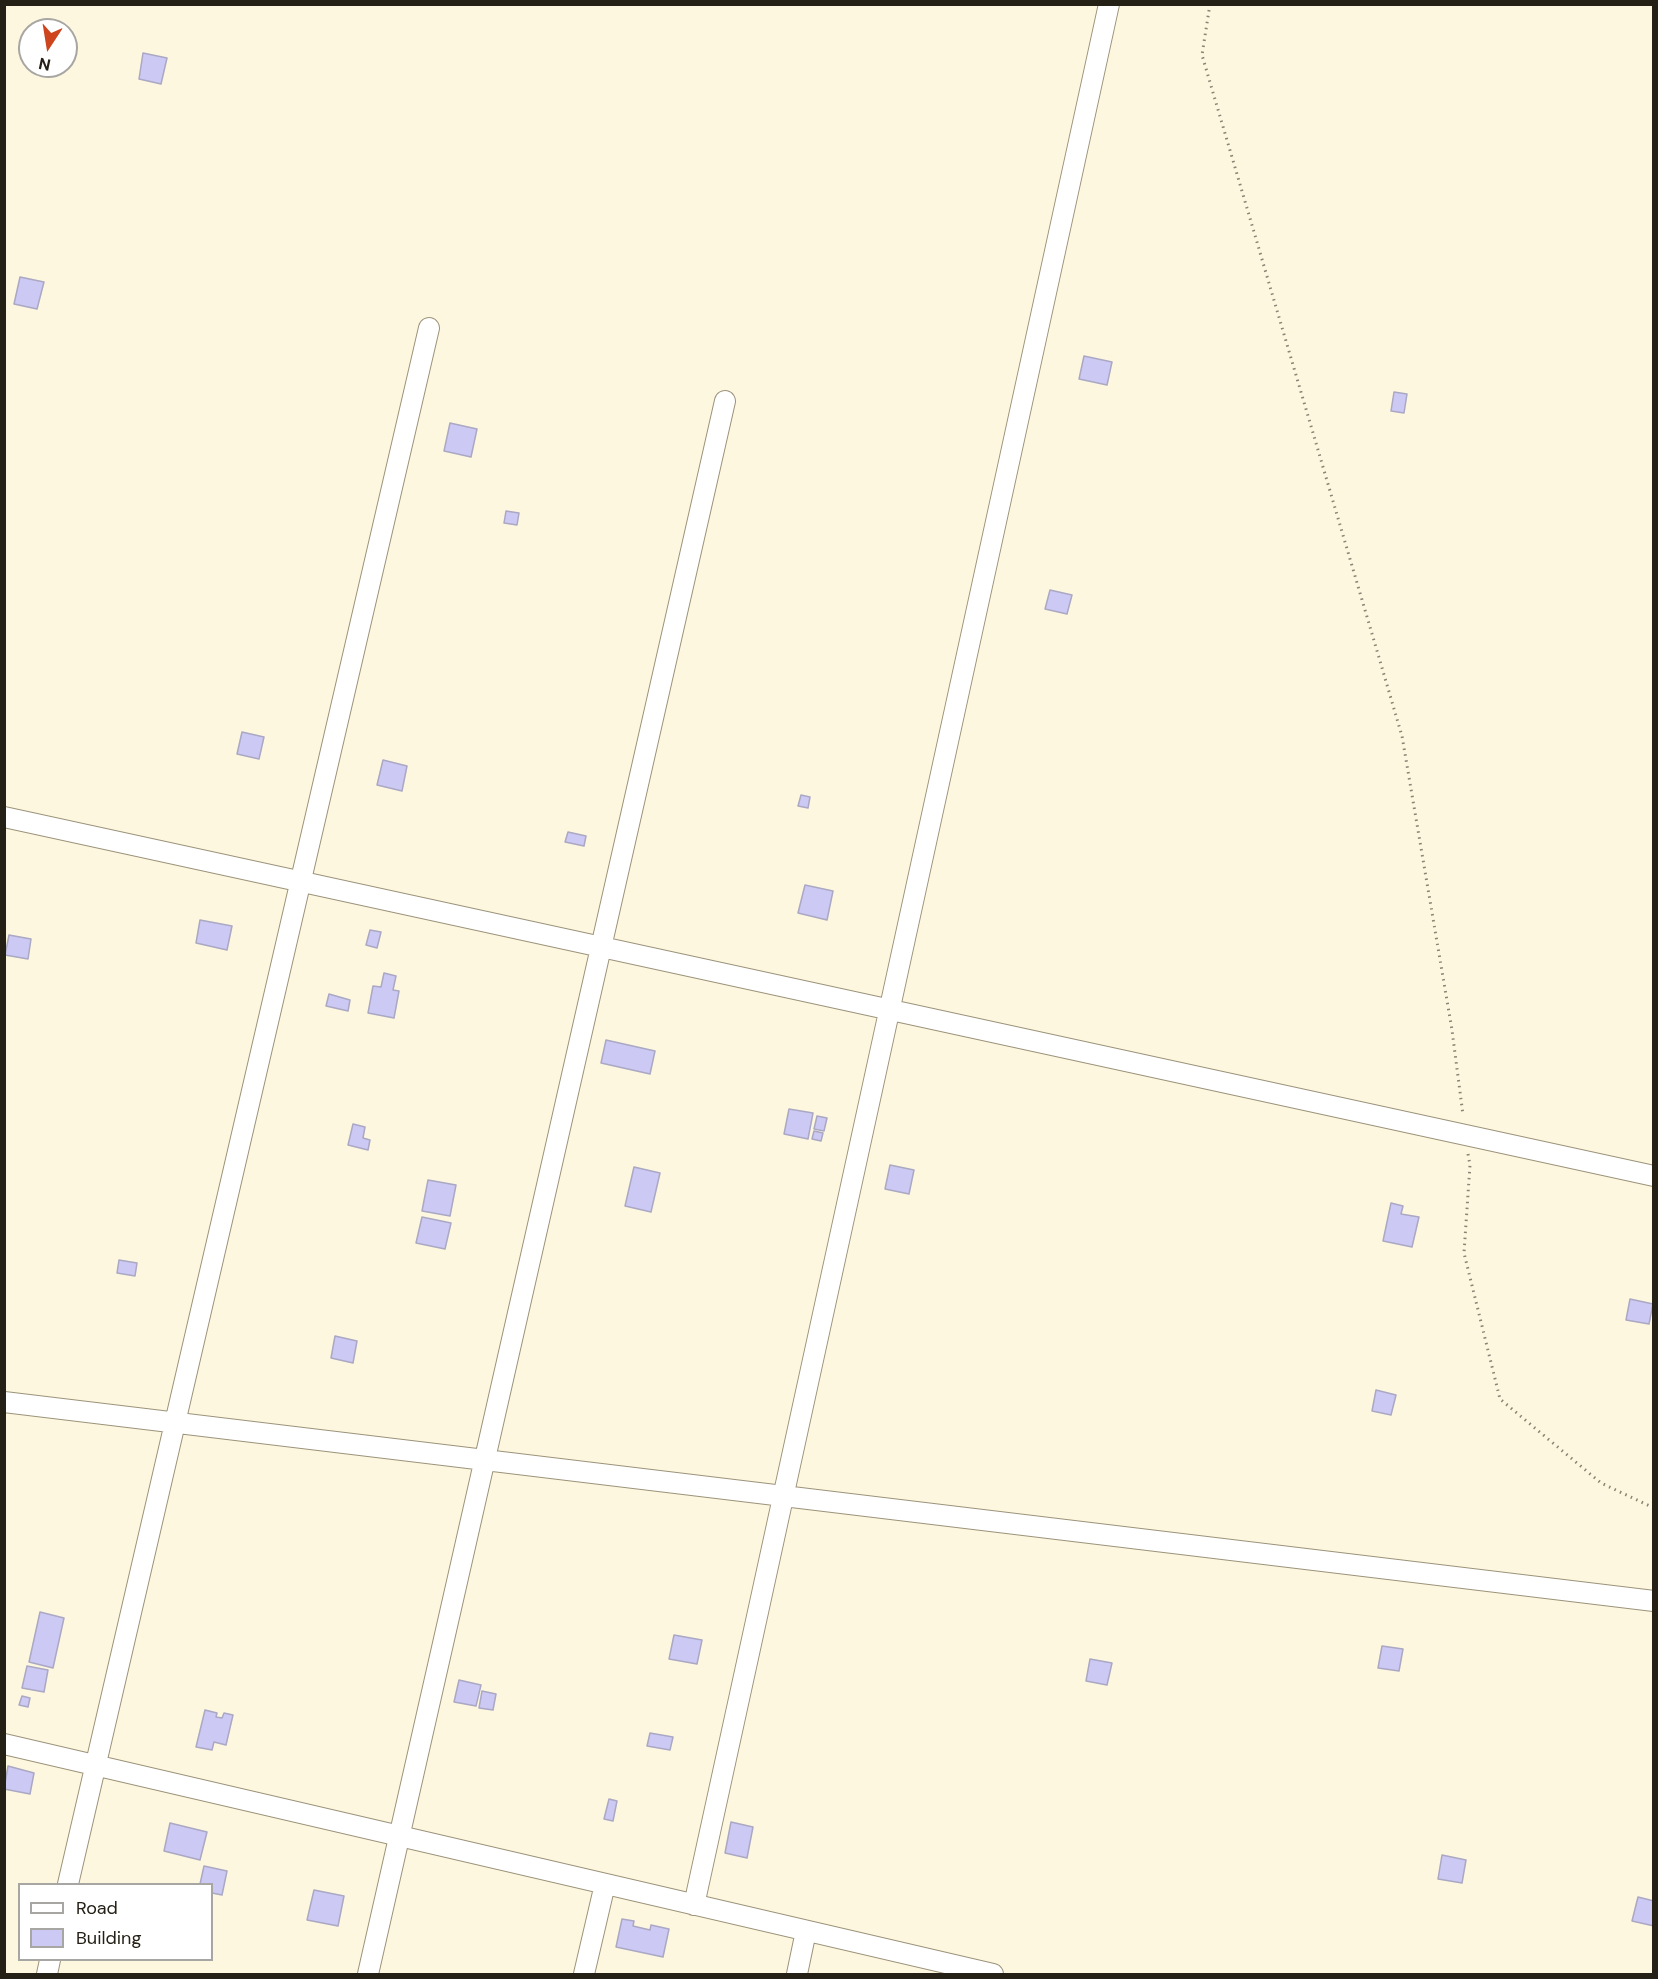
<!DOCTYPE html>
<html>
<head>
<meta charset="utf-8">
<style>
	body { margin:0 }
	#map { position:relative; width:1658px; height:1979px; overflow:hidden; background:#fef7e0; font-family:"DM Sans",sans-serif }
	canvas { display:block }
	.frame { position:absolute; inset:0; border:6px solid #242016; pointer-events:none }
	.legend { position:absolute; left:18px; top:1883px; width:195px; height:78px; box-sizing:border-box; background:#fff; border:2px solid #a7a6a2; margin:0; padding:8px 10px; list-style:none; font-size:18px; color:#242016 }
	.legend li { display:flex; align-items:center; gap:12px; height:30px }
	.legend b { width:30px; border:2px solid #a7a6a2 }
	.north { position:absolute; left:18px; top:18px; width:60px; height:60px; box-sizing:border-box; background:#fff; border:2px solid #a7a6a2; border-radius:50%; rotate:192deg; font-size:16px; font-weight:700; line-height:24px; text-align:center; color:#242016 }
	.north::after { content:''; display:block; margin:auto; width:21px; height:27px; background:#cd441d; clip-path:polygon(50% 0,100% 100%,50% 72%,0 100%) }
</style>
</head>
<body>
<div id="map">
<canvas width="1658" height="1979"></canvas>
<div class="frame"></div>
<ul class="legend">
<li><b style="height:8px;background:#fff"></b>Road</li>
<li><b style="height:16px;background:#ccc9f4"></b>Building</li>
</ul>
<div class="north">N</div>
</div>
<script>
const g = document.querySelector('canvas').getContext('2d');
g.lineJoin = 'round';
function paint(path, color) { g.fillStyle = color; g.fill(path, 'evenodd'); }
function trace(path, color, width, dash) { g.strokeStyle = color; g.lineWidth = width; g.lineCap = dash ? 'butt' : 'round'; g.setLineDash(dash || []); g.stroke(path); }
const building = new Path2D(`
	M143 53 167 58 161 84 139 79Z
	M20 277 44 282 37 309 14 304Z
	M1084 356 1112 362 1107 385 1079 379Z
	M1394 392 1407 394 1404 413 1391 411Z
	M450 423 477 429 471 457 444 451Z
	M506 511 519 513 517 525 504 523Z
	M1050 590 1072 595 1067 614 1045 609Z
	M242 732 264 737 259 759 237 754Z
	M383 760 407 766 402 791 377 785Z
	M801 795 810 797 808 808 798 806Z
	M568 832 586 836 584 846 565 842Z
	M805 885 833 891 827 920 798 913Z
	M200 920 232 926 227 950 196 943Z
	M370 930 381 932 377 948 366 945Z
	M9 935 31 939 28 959 5 955Z
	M384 973 396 976 393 990 399 991 394 1018 368 1013 373 986 381 987Z
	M329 994 350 1000 348 1011 326 1006Z
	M606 1040 655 1051 650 1074 601 1063Z
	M789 1109 813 1113 808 1139 784 1134Z
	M817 1116 827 1118 824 1131 814 1129Z
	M353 1124 365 1127 363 1138 370 1140 368 1150 348 1145Z
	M814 1131 823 1133 821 1141 812 1139Z
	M890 1165 914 1170 909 1194 885 1189Z
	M634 1167 660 1173 651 1212 625 1206Z
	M428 1180 456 1185 450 1216 422 1211Z
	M1391 1203 1403 1206 1401 1214 1419 1217 1412 1247 1383 1241Z
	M422 1217 451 1223 445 1249 416 1243Z
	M119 1260 137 1263 135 1276 117 1273Z
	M1630 1299 1653 1304 1649 1324 1626 1320Z
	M335 1336 357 1341 353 1363 331 1358Z
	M1376 1390 1396 1395 1391 1415 1372 1411Z
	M40 1612 64 1618 53 1668 29 1662Z
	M674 1635 702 1640 697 1664 669 1659Z
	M1382 1646 1403 1649 1399 1671 1378 1668Z
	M1090 1659 1112 1663 1107 1685 1086 1681Z
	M27 1666 48 1670 44 1692 22 1688Z
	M459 1680 481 1685 476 1706 454 1702Z
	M482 1691 496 1694 493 1710 479 1708Z
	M22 1696 30 1698 28 1707 19 1705Z
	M205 1710 217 1713 216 1717 222 1718 224 1713 233 1715 226 1745 214 1742 212 1750 196 1747Z
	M650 1733 673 1737 670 1750 647 1746Z
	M8 1766 34 1773 30 1794 4 1789Z
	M609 1799 617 1801 613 1821 604 1819Z
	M731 1822 753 1827 747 1858 725 1853Z
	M170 1823 207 1832 200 1860 164 1851Z
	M1442 1855 1466 1860 1462 1883 1438 1879Z
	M204 1866 227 1871 222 1895 212 1893V1884H200Z
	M314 1890 344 1896 338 1926 307 1920Z
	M1638 1897 1654 1901V1926L1632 1921Z
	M622 1919 634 1921 633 1926 650 1930 651 1925 669 1929 663 1957 616 1947Z`);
paint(building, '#ccc9f4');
trace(building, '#aaa8c3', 1.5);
const minor = new Path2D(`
	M4 817 1654 1176
	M4 1402 1654 1601
	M4 1744 993 1974
	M68 1884 429 328
	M694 1905 1109 4
	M47 1974 50 1960
	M368 1974 725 401
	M584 1974 605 1884
	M797 1974 806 1931`);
trace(minor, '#9c937a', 22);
trace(new Path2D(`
	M1210 4 1202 55 1402 736 1452 1030 1463 1115
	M1468 1154 1470 1165 1464 1253 1500 1399 1601 1483 1654 1508`), '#8a8474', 3, [1.5, 4.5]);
trace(minor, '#fff', 20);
</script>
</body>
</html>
